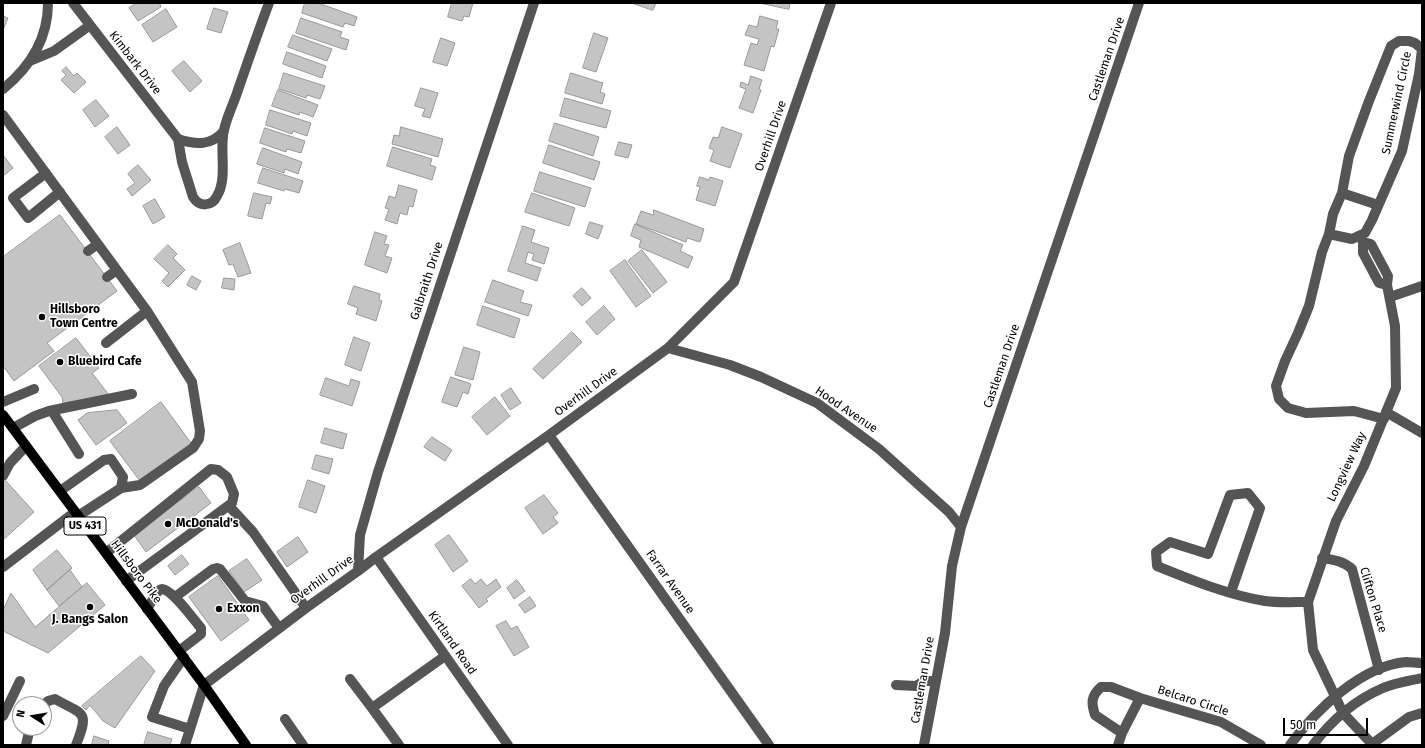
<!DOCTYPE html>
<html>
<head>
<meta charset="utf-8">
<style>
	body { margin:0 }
	#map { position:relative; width:1425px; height:748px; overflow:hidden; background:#fff; font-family:"Fira Sans",sans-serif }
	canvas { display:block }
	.frame { position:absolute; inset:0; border:4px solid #000; pointer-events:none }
	.north { position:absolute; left:12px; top:696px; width:40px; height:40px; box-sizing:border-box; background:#fff; border:1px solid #999; border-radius:50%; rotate:282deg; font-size:11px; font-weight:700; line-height:16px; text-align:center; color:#000 }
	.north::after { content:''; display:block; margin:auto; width:14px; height:18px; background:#000; clip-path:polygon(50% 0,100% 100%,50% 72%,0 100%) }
	.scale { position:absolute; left:1283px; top:718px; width:85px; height:18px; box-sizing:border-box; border:2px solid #000; border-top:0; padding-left:5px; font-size:12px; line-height:14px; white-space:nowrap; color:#000; -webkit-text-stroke:3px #fff; paint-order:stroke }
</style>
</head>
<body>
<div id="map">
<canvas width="1425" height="748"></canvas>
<div class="frame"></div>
<div class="north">N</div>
<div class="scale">50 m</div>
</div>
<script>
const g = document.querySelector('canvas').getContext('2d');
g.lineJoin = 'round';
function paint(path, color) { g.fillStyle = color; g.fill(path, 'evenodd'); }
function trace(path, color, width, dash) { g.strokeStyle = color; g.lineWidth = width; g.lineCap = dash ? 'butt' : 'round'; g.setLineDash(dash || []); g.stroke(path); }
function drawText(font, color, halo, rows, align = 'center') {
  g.font = font + ' "Fira Sans",sans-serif'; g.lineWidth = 3; g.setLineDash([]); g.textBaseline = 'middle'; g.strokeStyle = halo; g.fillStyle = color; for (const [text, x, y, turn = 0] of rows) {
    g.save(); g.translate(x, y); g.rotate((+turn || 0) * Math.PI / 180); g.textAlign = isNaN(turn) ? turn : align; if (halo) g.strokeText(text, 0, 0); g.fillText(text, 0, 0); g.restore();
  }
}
const building = new Path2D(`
	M137 3H161L160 4 161 7 138 21 129 8Z
	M305 3H318L357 17 354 26 345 23 343 27 302 13Z
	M452 3H473L469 17 464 16 462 21 448 17Z
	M632 3H656L653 10Z
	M760 3H790L789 9Z
	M214 8 228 12 221 33 207 29Z
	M166 9 177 27 153 42 142 25Z
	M3 16 8 18 3 30Z
	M760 16 778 21 776 29H779L774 47 771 46 764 71 744 65 751 43 757 45 759 39 745 35 749 25 757 27Z
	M301 18 342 32 340 37 349 40 346 50 296 33Z
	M594 33 608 38 596 72 583 68Z
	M293 35 332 49 327 61 288 47Z
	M441 38 455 43 447 66 433 62Z
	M287 52 326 66 322 78 283 64Z
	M184 61 202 81 190 92 172 71Z
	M66 67 74 76 77 73 86 82 74 93 61 80 66 75 62 71Z
	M284 73 325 86 320 99 307 95 306 98 279 89Z
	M571 73 603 83 600 92 605 94 602 104 565 93Z
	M751 76 762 80 759 89 761 90 753 113 739 108 746 89 740 87 741 82 748 85Z
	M421 88 438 93 430 118 422 116 425 109 415 106Z
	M278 90 318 105 313 117 300 112 299 115 272 106Z
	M565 98 611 111 606 128 560 116Z
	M96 100 109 116 95 127 83 110Z
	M270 110 311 123 307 136 293 131 292 134 266 125Z
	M555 123 599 137 593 156 549 141Z
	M117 127 130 145 118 154 105 137Z
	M401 127 443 139 438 157 392 144 394 135 399 136Z
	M722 127 742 134 730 168 710 161 714 150 709 148 713 137 718 138Z
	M265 128 305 141 301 153 287 149 286 152 260 143Z
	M619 142 632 145 628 158 615 155Z
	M549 145 600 162 594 180 543 163Z
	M393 147 432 159 430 165 436 167 432 180 387 166Z
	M263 148 302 162 298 174 285 169 284 173 257 164Z
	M3 155 13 168 3 176Z
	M138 165 151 180 132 196 127 189 135 183 128 174Z
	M263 168 303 181 299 193 285 189 284 191 258 183Z
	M540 172 591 188 585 207 534 191Z
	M700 177 709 180 710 177 723 181 715 206 696 200 700 187 697 186Z
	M399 185 417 190 413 207 409 206 407 215 400 213 397 224 385 220 389 209 385 208 389 196 395 198Z
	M254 193 272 197 270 204 266 203 262 219 248 216Z
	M532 193 575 208 569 226 525 212Z
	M155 199 165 217 153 224 143 206Z
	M654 210 704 229 700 242 687 238 686 242 636 224 641 211 653 215Z
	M60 215 117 291 47 343 54 351 14 381 3 366V257Z
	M590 222 603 226 598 239 586 234Z
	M635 224 683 245 680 251 693 257 688 268 639 247 641 240 631 236Z
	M523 226 535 230 531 242 549 248 544 264 532 260 534 254 528 252 525 263 541 268 537 281 508 271Z
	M375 232 387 236 384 244 389 245 385 256 392 258 387 273 365 265Z
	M240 243 251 273 238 277 233 264 229 265 223 250Z
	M168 245 177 254 173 258 185 270 168 287 162 281 169 273 154 259Z
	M642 250 667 282 653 293 628 261Z
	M625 260 651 296 636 307 610 271Z
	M192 276 201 281 196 290 187 285Z
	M224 278 235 279 234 290 222 288Z
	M493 280 524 291 520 302 532 305 528 316 485 302Z
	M354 286 380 294 379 300 382 301 376 321 356 314 358 308 348 304Z
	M582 288 591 298 582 306 573 296Z
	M483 306 520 319 514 338 477 325Z
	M604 306 615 319 597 335 586 322Z
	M572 332 582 342 543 379 533 369Z
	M354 337 370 343 361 371 345 365Z
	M76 338 99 368 92 373 109 395 63 403 62 397 39 366Z
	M464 347 480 352 473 380 455 375Z
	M451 377 471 384 468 394 463 392 457 407 442 402Z
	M326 378 349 386 351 379 360 382 352 406 320 395Z
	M511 388 521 403 510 410 501 395Z
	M495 397 510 416 487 435 472 417Z
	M161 402 191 443 140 481 110 441Z
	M117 410 127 423 96 445 78 420 87 413Z
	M325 428 347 434 343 449 321 443Z
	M432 437 452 450 445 461 424 447Z
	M316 455 333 459 329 474 312 469Z
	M308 480 325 486 316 513 299 507Z
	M6 481 34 512 3 540V484Z
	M199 487 211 503 146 552 134 535Z
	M544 495 558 513 553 517 558 523 543 534 525 508Z
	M449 535 468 561 453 572 435 545Z
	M298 537 308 552 287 567 277 552Z
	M57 550 72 568 47 590 33 570Z
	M182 555 189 564 175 575 168 566Z
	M247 559 262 580 244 592 229 571Z
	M70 570 82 587 59 606 47 590Z
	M218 576 249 620 221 641 189 597Z
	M471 579 475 584 481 579 487 586 496 579 501 587 486 599 488 601 479 608 462 586Z
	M517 580 525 591 514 599 507 588Z
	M87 583 105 605 48 653 3 631V610L11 593 35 627Z
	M530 597 536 606 525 613 519 605Z
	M506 621 511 629 517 626 529 647 514 656 496 626Z
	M141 656 155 671 115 728 103 721 90 705 86 710 82 706Z
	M148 732 172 739 170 745H144Z
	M94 736 109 741 108 745H92Z`);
paint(building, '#c4c4c4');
trace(building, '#999', 1);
trace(new Path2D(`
	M73 3 178 139 182 162 193 197C199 207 212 207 217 196 228 178 219 150 224 130 227 116 234 103 238 90 248 61 258 32 269 3
	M30 61 54 51 89 26
	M3 89C30 67 48 38 48 3
	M3 115 147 311 192 382 200 431 199 439 193 448 140 485 121 488
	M178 139C196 145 211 146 224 131
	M46 173 13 198 28 218 60 192
	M1342 193 1378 205
	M1329 234 1352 239 1365 233 1372 220 1402 151 1419 74 1422 49 1415 43 1409 41H1399L1391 46 1369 101 1349 156 1342 193 1333 214 1329 234 1322 252 1309 306 1298 333 1285 361 1276 386 1279 399 1288 408 1306 413 1354 411 1384 419
	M1361 238 1363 242V253L1379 283 1387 285
	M1363 242 1371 244 1388 276 1387 285 1395 326 1396 388 1364 466 1336 521 1308 602 1313 650 1343 713 1372 744 1371 745
	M88 251 98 244
	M107 277 117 270
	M1390 297 1422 286
	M106 343 147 311
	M668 348 730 365 761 377 817 403 879 449 949 512 961 527
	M3 402 34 389
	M52 411 79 454
	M1386 412 1422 433
	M13 428 35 416 49 411 132 394
	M549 435 769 745
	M3 476 10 463 26 446
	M60 491 104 460 111 459 123 477 121 488 78 516
	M229 506 253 532 306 608
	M106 553 211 469 218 470 227 477 234 494 232 503 126 581
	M376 557 508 745
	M1322 558C1334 560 1343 561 1352 569L1379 670
	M3 567 75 512
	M358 571 360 535 378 472 534 3
	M1231 592 1260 508 1248 493 1230 495 1208 554 1170 542 1156 552 1157 566C1192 580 1228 595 1265 601 1279 603 1294 602 1308 602
	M175 597 213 569 217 568 220 569 245 601 263 606 279 628
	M147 609 158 591 162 589C173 590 193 619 201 628V634L179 651
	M184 657 164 686 152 717 190 729
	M350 679 372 708
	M896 685 916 686 924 681H936
	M44 705 48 701 55 699C83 715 90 710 76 745
	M3 716 20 681
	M285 719 303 745
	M1122 733 1095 715C1091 703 1091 696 1101 687H1111L1140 698
	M1372 744 1409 717 1422 713
	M26 745 30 728
	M185 745 204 685 306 608 358 571 376 557 549 435 668 348 734 282 831 3
	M399 745 372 708 445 656
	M924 745 945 633 952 566 961 527 1139 3
	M1118 745 1122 733 1140 698 1221 722 1261 745
	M1290 745C1316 710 1361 666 1406 662 1411 662 1417 663 1422 663
	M1313 745C1331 721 1355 700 1383 688 1395 683 1409 681 1422 678`), '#555', 10);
trace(new Path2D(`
	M3 415 204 685 246 745`), '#000', 10);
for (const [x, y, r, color] of [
	[42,317,4,"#000"],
	[60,362,4,"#000"],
	[168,524,4,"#000"],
	[90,607,4,"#000"],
	[219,609,4,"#000"]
]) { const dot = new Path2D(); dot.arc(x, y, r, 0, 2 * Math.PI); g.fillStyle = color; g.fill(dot); trace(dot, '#fff', 1.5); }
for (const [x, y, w] of [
	[85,526,42]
]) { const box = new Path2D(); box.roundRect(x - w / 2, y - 9, w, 18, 3); g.fillStyle = '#fff'; g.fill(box); trace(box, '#000', 1); }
drawText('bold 11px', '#000', null, [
	["US 431",85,526]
]);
drawText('12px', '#000', '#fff', [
	["Castleman Drive",1107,59,-71],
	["Kimbark Drive",135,63,52],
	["Summerwind Circle",1397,103,-78],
	["Overhill Drive",771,136,-71],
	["Galbraith Drive",427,281,-72],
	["Castleman Drive",1002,366,-71],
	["Overhill Drive",586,392,-36],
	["Hood Avenue",846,410,34],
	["Longview Way",1347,467,-65],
	["Hillsboro Pike",136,572,53],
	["Overhill Drive",322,580,-36],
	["Farrar Avenue",670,582,55],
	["Clifton Place",1373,600,73],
	["Kirtland Road",452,643,55],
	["Castleman Drive",923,680,-80],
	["Belcaro Circle",1193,701,18]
]);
drawText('bold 12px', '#000', '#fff', [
	["Hillsboro",50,310],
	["Town Centre",50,324],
	["Bluebird Cafe",68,362],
	["McDonald's",176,524],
	["Exxon",227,609],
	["J. Bangs Salon",90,620,"center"]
], 'left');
</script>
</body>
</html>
